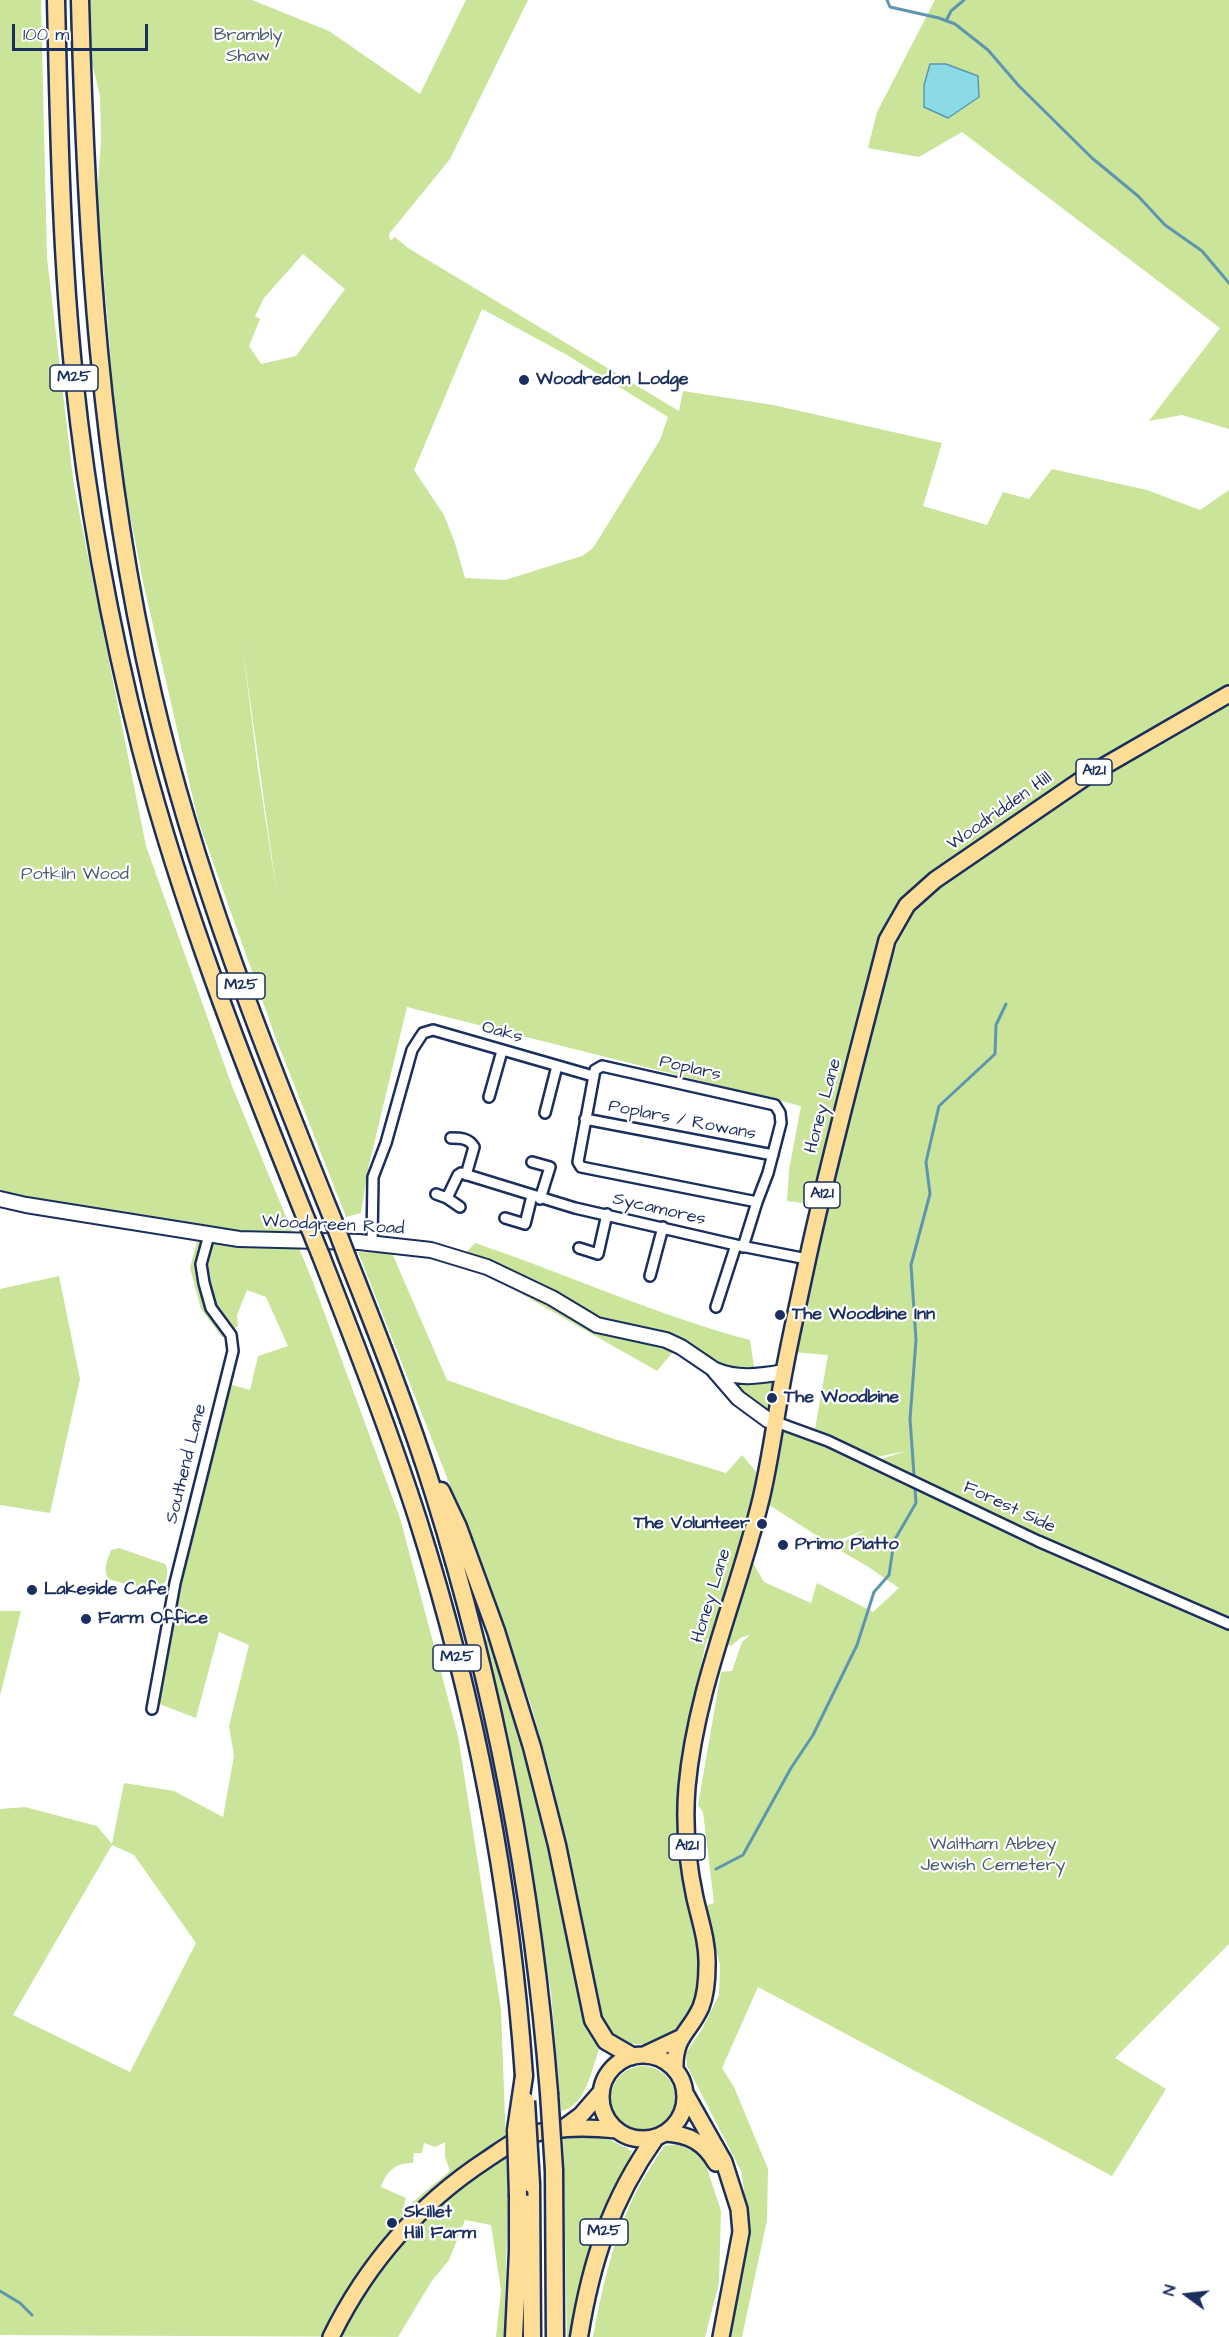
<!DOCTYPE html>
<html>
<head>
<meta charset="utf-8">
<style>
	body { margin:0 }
	#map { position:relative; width:1229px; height:2337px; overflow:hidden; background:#fff; font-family:"Architects Daughter",sans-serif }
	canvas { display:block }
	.north { position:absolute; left:1157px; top:2265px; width:60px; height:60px; -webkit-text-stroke:4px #fff; paint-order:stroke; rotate:285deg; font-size:16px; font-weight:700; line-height:24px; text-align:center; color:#1b2f5e }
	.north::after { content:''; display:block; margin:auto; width:21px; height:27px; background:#1b2f5e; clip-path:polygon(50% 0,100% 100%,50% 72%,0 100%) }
	.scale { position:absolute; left:12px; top:24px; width:136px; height:27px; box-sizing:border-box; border:3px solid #1b2f5e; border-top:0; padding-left:8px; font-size:18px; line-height:21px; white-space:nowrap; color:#1b2f5e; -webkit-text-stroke:4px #fff; paint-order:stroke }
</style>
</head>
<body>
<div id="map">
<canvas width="1229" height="2337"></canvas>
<div class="north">N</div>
<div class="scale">100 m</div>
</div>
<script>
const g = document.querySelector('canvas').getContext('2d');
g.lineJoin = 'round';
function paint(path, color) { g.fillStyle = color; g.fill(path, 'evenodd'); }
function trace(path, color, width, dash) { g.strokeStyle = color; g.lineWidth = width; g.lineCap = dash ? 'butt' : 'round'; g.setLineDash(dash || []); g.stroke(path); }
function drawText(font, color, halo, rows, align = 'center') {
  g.font = font + ' "Architects Daughter",sans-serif'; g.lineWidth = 4.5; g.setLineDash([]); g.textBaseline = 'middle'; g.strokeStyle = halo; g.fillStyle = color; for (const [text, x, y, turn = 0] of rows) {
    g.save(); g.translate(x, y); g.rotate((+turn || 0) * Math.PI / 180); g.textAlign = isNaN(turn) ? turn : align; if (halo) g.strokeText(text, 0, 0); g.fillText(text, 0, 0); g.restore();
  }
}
paint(new Path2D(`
	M0 0H41L47 258 74 486 146 846 232 1086 313 1282 400 1518 458 1736 501 2009 508 2201 504 2337H496L501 2290 491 2225 465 2220 449 2260 431 2282 398 2337 0 2335V1809L25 1807 97 1826 112 1844 124 1783 174 1791 223 1817 234 1756 229 1726 249 1645 219 1632 196 1718 149 1700 219 1381 250 1390 258 1356 288 1346 266 1297 247 1290 237 1315 238 1326 222 1337 201 1309 190 1268 198 1238 116 1229 0 1206ZM112 1845 134 1855 196 1943 130 2072 13 2015ZM445 2142V2157L450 2171 403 2210 406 2198 381 2187C386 2172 396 2162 413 2163L414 2153H422L424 2143 435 2147Z
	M90 0H252L329 31 420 94 466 0H528L450 159 389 234 390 241 395 237 408 248 679 411 683 391 773 405 942 443 923 506 987 525 1003 492 1029 499 1052 469 1147 490 1200 510 1229 490V687L904 902 818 1186 811 1181 813 1204 787 1201 789 1170 801 1106 407 1007 368 1169 361 1213 346 1217 275 1036 198 820 143 582 119 458 97 196 101 140 100 96 91 59ZM303 254 345 289 296 356 261 364 249 346 260 319 255 316 264 298ZM482 309 567 355 668 417 660 440 593 548 582 556 505 580 465 578 455 543 444 515 414 470ZM242 641V642L277 895 258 770Z
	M935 0H1229V429L1182 415 1149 421 1220 328 962 132 919 157 868 148 877 112Z
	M1229 703V1944L1115 2058 1166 2089 1112 2176 758 1987 722 2068 734 2087 768 2169 767 2220 742 2337H727L738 2294 748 2214 741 2171 687 2066 686 2053 702 2029 719 1995 720 1965 704 1906 714 1903 703 1812 698 1805 721 1672 732 1671 742 1642 750 1635 742 1637 731 1646 707 1639C703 1652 702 1666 698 1679 684 1740 672 1801 681 1864 686 1900 704 1949 698 1985 689 2034 640 2069 602 2023L551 1778 531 1705 459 1508 358 1252 392 1253 447 1380 614 1439 726 1473 742 1455 757 1473 756 1491 742 1544 764 1582 811 1603 817 1583 873 1612 899 1588 867 1566 834 1547 867 1529 830 1544 769 1505 782 1428 866 1464 906 1451 872 1458 815 1429 828 1355 791 1352 813 1256 827 1207 849 1104 880 989 906 920 929 893 954 875 1118 764Z
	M475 1243C567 1274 656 1315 750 1340L755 1373 715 1368 681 1342 657 1371 460 1259Z
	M59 1276 80 1379 50 1513 0 1505V1289Z
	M769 1380 774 1381 775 1386 771 1411 767 1412 749 1401 734 1385 742 1381Z
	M119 1548 165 1564C170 1573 166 1582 160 1591L155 1592 108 1579C103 1569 107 1561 111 1550Z
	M0 1611H21L0 1696Z
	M493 1637 551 1845 584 2025 599 2050C591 2070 586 2106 561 2111L551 1993 509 1745 485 1640Z
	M611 2098a32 32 0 1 1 64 0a32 32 0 1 1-64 0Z
	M563 2131 603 2136 632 2151 616 2192 577 2337H567Z
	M678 2144 703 2156 721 2211 719 2283 705 2337H593C601 2293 611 2248 629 2207 638 2185 652 2165 664 2146Z`), '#cae49a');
const water = new Path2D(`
	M930 64H946L978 76 979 97 948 118 924 107V85Z`);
paint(water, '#8bdbe6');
trace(water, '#5e96b0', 1.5);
trace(new Path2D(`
	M887 0 890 7 939 18 955 24 988 50 1019 86 1092 158 1138 196 1165 225 1202 251 1229 283
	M946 21 951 11 964 0
	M716 1869 743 1855 791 1768 813 1735 857 1645 874 1592 889 1575 894 1541 916 1503 910 1419 916 1340 911 1265 930 1194 926 1162 939 1106 995 1054 996 1025 1006 1004
	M0 2291 20 2303 32 2315`), '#5e96b0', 3);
const street = new Path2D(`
	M489 1097 502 1051
	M545 1113 557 1066
	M585 1119 773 1155
	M451 1138C460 1138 469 1138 474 1147L466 1175
	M532 1162 550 1167 540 1199
	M436 1194 447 1198 458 1175 461 1173 575 1208 736 1245 807 1259
	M447 1198 460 1207
	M505 1218 525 1224 532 1196
	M372 1244 373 1177 386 1143 412 1050 423 1033 433 1030 593 1076
	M743 1247 757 1202 768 1173 781 1123 780 1113 775 1105 602 1066 595 1070 578 1162 581 1167 757 1202
	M579 1248 598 1254 607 1214
	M650 1276 663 1227
	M716 1307 736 1245
	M776 1422 828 1441 1038 1541 1229 1624
	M152 1709 175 1583 233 1351 231 1335 211 1308 204 1283 201 1264 209 1235`);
const secondary = new Path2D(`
	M0 1199 26 1205 239 1239 359 1242 431 1250 487 1267 552 1298 597 1325 666 1340 681 1347 712 1368 738 1398 768 1420 776 1422
	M713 1369C737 1380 760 1376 784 1372`);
const primary = new Path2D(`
	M601 2097a42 42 0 1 1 84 0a42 42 0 1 1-84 0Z
	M644 2055 680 2038
	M675 2070C674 2035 689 2034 701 2007 706 1994 707 1980 707 1966 708 1943 700 1920 695 1898 687 1861 684 1824 687 1787 696 1687 738 1595 761 1499 771 1457 776 1414 784 1372 791 1334 800 1295 808 1257 831 1151 860 1045 887 940L907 905 935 880 1087 776 1229 694
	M685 2093 724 2162 739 2209 741 2232 721 2337
	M562 2129 581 2115 601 2092
	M665 2133C688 2134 704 2142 716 2163
	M331 2337C366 2265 419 2204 486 2160 500 2151 515 2139 530 2135 557 2126 589 2127 617 2130`);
const highway = new Path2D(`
	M56 0C59 126 61 252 74 377 87 503 110 627 141 749 183 910 244 1065 306 1219
	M80 0C86 237 100 464 153 695 195 876 264 1049 333 1220
	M321 1256C355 1343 389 1430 418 1520 475 1700 511 1888 524 2076
	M347 1257C378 1335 409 1414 434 1494 495 1689 533 1890 549 2093
	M441 1491 458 1527 496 1631 532 1747 557 1845 593 2020 606 2041 632 2056
	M554 2170 555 2337
	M531 2184 532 2337
	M514 2337 518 2251V2196
	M579 2337C591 2262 611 2200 655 2138`);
trace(street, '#1b2f5e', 14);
trace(secondary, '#1b2f5e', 18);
trace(primary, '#1b2f5e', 20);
trace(highway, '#1b2f5e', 21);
trace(street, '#fff', 9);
trace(secondary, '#fff', 14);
trace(primary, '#fedd96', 15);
trace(highway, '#fedd96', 16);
const highwayBridge = new Path2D(`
	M306 1219 321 1256
	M333 1220 347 1257
	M549 2093 554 2170
	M526 2101 531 2184
	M518 2196 516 2130 524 2076`);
trace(highwayBridge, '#1b2f5e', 21, []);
trace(highwayBridge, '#fedd96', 16);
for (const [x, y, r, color] of [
	[524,380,6,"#1b2f5e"],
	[780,1315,6,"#1b2f5e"],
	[772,1398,6,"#1b2f5e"],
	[762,1524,6,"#1b2f5e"],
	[783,1545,6,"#1b2f5e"],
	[32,1590,6,"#1b2f5e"],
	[86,1619,6,"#1b2f5e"],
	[392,2223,6,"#1b2f5e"]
]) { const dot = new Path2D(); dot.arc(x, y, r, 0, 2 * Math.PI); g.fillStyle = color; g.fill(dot); trace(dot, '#fff', 2); }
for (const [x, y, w] of [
	[74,378,48],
	[1094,772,36],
	[241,986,48],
	[822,1195,36],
	[457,1658,48],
	[687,1847,36],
	[604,2232,48]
]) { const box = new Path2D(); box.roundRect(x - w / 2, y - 13, w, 26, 4.5); g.fillStyle = '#fff'; g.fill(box); trace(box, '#1b2f5e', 1.5); }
drawText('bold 16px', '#1b2f5e', null, [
	["M25",74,378],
	["A121",1094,772],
	["M25",241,986],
	["A121",822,1195],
	["M25",457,1658],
	["A121",687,1847],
	["M25",604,2232]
]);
drawText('18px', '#475c6d', '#fff', [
	["Brambly",248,36],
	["Shaw",248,57],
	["Potkiln Wood",75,875],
	["Waltham Abbey",993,1845],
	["Jewish Cemetery",993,1866]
]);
drawText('bold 18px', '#1b2f5e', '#fff', [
	["Woodredon Lodge",536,380],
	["The Woodbine Inn",792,1315],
	["The Woodbine",784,1398],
	["The Volunteer",750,1524,"right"],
	["Primo Piatto",795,1545],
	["Lakeside Cafe",44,1590],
	["Farm Office",98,1619],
	["Skillet",404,2213],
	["Hill Farm",404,2234]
], 'left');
drawText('18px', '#1b2f5e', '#fff', [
	["Woodridden Hill",1000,812,-35],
	["Oaks",502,1033,16],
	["Poplars",690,1069,13],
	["Honey Lane",824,1106,-75],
	["Poplars / Rowans",682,1121,11],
	["Sycamores",659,1210,13],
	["Woodgreen Road",333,1226,3],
	["Southend Lane",187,1464,-76],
	["Forest Side",1009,1508,25],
	["Honey Lane",712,1596,-73]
]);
</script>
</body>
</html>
